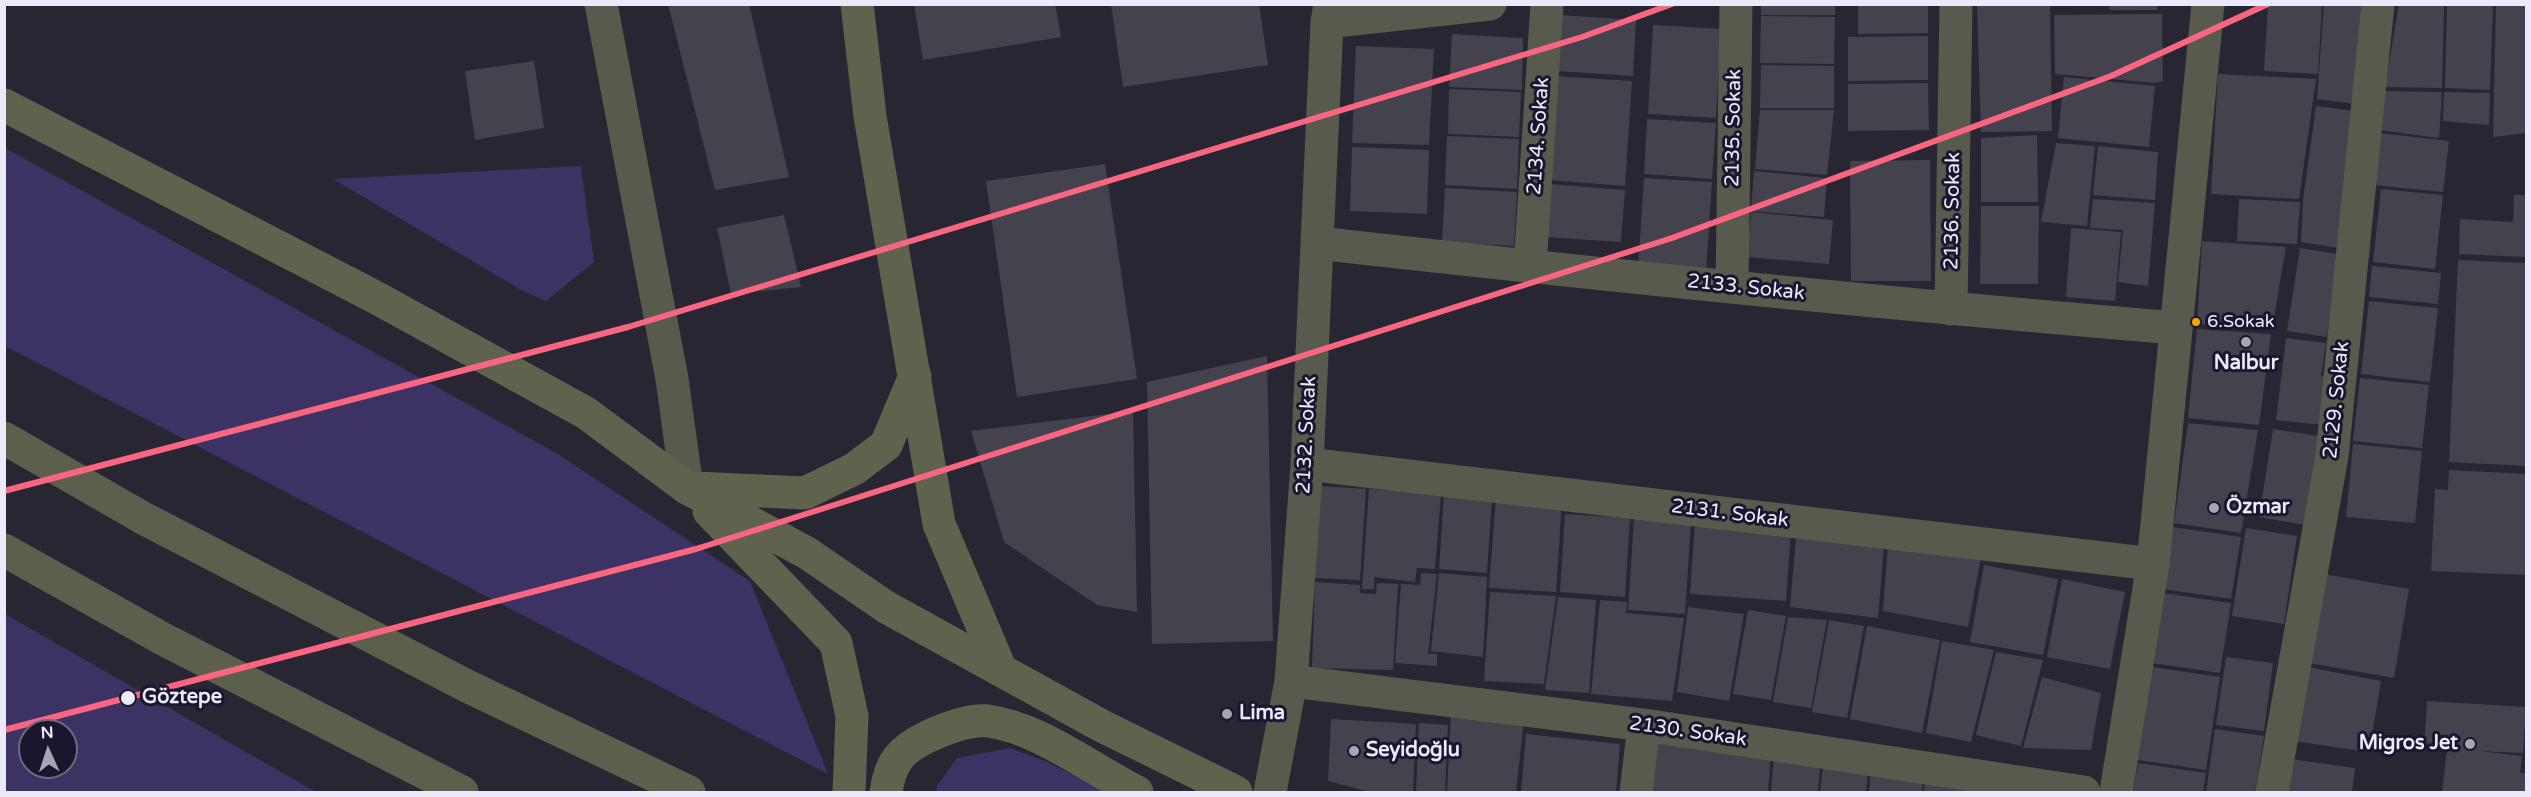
<!DOCTYPE html>
<html>
<head>
<meta charset="utf-8">
<style>
	body { margin:0 }
	#map { position:relative; width:2531px; height:797px; overflow:hidden; background:#282632; font-family:"Varela Round",sans-serif }
	canvas { display:block }
	.frame { position:absolute; inset:0; border:6px solid #ebeafa; pointer-events:none }
	.north { position:absolute; left:18px; top:719px; width:60px; height:60px; box-sizing:border-box; background:#1a162e; border:2px solid #6e6b80; border-radius:50%; rotate:357deg; font-size:16px; font-weight:700; line-height:24px; text-align:center; color:#ebeafa }
	.north::after { content:''; display:block; margin:auto; width:21px; height:27px; background:#a7a5b4; clip-path:polygon(50% 0,100% 100%,50% 72%,0 100%) }
</style>
</head>
<body>
<div id="map">
<canvas width="2531" height="797"></canvas>
<div class="frame"></div>
<div class="north">N</div>
</div>
<script>
const g = document.querySelector('canvas').getContext('2d');
g.lineJoin = 'round';
function paint(path, color) { g.fillStyle = color; g.fill(path, 'evenodd'); }
function trace(path, color, width, dash) { g.strokeStyle = color; g.lineWidth = width; g.lineCap = dash ? 'butt' : 'round'; g.setLineDash(dash || []); g.stroke(path); }
function drawText(font, color, halo, rows, align = 'center') {
  g.font = font + ' "Varela Round",sans-serif'; g.lineWidth = 6; g.setLineDash([]); g.textBaseline = 'middle'; g.strokeStyle = halo; g.fillStyle = color; for (const [text, x, y, turn = 0] of rows) {
    g.save(); g.translate(x, y); g.rotate((+turn || 0) * Math.PI / 180); g.textAlign = isNaN(turn) ? turn : align; if (halo) g.strokeText(text, 0, 0); g.fillText(text, 0, 0); g.restore();
  }
}
paint(new Path2D(`
	M5 148 556 453 750 581 828 774 5 346Z
	M581 166 594 262 546 301 523 291 333 179Z
	M4 614H5L316 792H5ZM30 731H66V767H30Z
	M1010 748 1045 761 1109 792H936L937 786 957 758Z`), '#3d3264');
paint(new Path2D(`
	M668 4H749L789 177 715 190Z
	M914 4H1055L1061 37 923 60Z
	M1111 4H1259L1268 65 1123 87Z
	M1761 4H1835V15H1761Z
	M1858 4H1928V33L1858 34Z
	M1977 4H2050L2052 131 1981 132Z
	M2110 4H2157V10H2109Z
	M2268 4H2322L2318 74 2264 71Z
	M2324 4H2367L2363 105 2317 99Z
	M2399 4H2444L2442 88 2385 87Z
	M2447 4H2493L2490 90 2445 88Z
	M2496 4H2526V133L2493 137Z
	M2162 14 2163 81 2155 83 2055 74 2054 15Z
	M1560 15 1636 20 1633 76 1556 71Z
	M1761 16 1835 17 1834 64 1760 63Z
	M1653 25 1721 29 1716 118 1648 114Z
	M1452 34 1523 38 1522 90 1449 87Z
	M1928 36V80L1848 81V37Z
	M1356 46 1434 49 1429 145 1352 143Z
	M534 61 544 128 475 140 465 71Z
	M1761 65 1834 66V108H1760Z
	M2218 74 2316 79 2299 199 2211 194Z
	M1555 76 1632 81 1625 186 1548 180Z
	M2064 77 2155 86 2149 147 2058 138Z
	M1928 83 1929 130 1848 131V84Z
	M1449 89 1521 92 1519 137 1448 134Z
	M2385 91 2442 92 2439 138 2379 130Z
	M2444 92 2490 93 2489 125 2443 121Z
	M2316 106 2361 112 2339 248 2301 242 2303 200Z
	M1760 110H1834L1827 175 1755 169Z
	M1647 119 1716 123 1712 179 1644 174Z
	M2379 133 2449 141 2443 192 2373 185Z
	M2037 135 2038 202H1981V138Z
	M1447 136 1519 139 1517 189 1445 185Z
	M2056 143 2095 146 2087 226 2041 222Z
	M2098 146 2158 152 2155 200 2093 195Z
	M1352 147 1429 150 1427 214 1350 211Z
	M1930 160 1931 281H1851L1850 161Z
	M1105 164 1137 379 1017 397 986 181Z
	M1754 171 1827 178 1824 217 1751 211Z
	M1644 178 1712 182 1706 273 1638 269Z
	M1549 184 1625 190 1621 242 1545 237Z
	M1445 188 1517 192 1514 246 1442 242Z
	M2381 189 2443 195 2435 269 2373 262Z
	M2514 195H2526V257L2459 254 2460 219 2513 222Z
	M2093 199 2155 203 2148 286 2118 282 2123 230 2090 228Z
	M2239 199 2300 202 2297 244 2237 241Z
	M1981 206H2039L2038 284H1980Z
	M1751 212 1833 220 1829 264 1747 257Z
	M784 215 801 287 731 294 717 228Z
	M2071 228 2121 232 2115 301 2066 297Z
	M2202 241 2286 247 2272 329 2197 324Z
	M2300 248 2338 254 2327 337 2287 331Z
	M2458 260 2526 263V466L2449 462Z
	M2372 266 2441 273 2438 304 2369 297Z
	M2369 301 2438 308 2430 382 2361 374Z
	M2197 329 2271 334 2259 425 2188 418Z
	M2286 338 2326 343 2321 376 2333 377 2323 425 2276 420Z
	M1267 356 1273 641 1152 644 1147 382Z
	M2360 378 2429 385 2422 448 2353 441Z
	M1133 411 1137 612 1097 605 1004 542 971 431Z
	M2188 423 2258 430 2241 533 2174 523Z
	M2273 429 2325 437 2311 526 2259 517Z
	M2353 444 2422 451 2415 523 2346 517Z
	M2449 470 2526 474V575L2431 571 2435 489 2448 490Z
	M1320 486 1366 489 1360 580 1315 578Z
	M1369 489 1441 494 1435 569 1417 568 1415 582 1374 577V589H1362Z
	M1444 493 1492 497 1487 573 1439 569Z
	M1496 497 1562 501 1556 592 1489 588Z
	M1565 514 1630 518 1625 597 1560 592Z
	M1634 519 1691 523 1685 614 1628 610Z
	M1695 522 1791 530 1786 601 1690 594Z
	M2173 527 2241 537 2231 599 2163 589Z
	M2246 528 2297 536 2284 624 2232 616Z
	M1796 538 1884 545 1878 618 1790 607Z
	M1888 545 1982 552 1968 627 1883 611Z
	M1984 565 2058 579 2043 655 1970 642Z
	M1421 573 1437 574 1428 654H1437V666L1395 663 1401 584 1420 585Z
	M1439 573 1487 577 1483 657 1431 651Z
	M2318 573 2409 589 2394 678 2303 662Z
	M2062 579 2125 592 2110 669 2047 657Z
	M1315 582 1360 585V593L1376 594 1377 583 1398 584 1393 670 1312 668Z
	M1490 592 1556 596 1544 684 1484 681Z
	M2163 593 2231 603 2220 673 2152 663Z
	M1558 597 1596 600 1589 693 1545 690Z
	M1600 600 1627 602 1626 613 1684 618 1672 701 1591 694Z
	M1688 607 1744 614 1729 701 1677 692Z
	M1748 610 1786 616 1771 700 1733 694Z
	M1788 617 1827 620 1811 708 1773 702Z
	M1829 620 1864 626 1847 718 1812 712Z
	M1867 626 1940 640 1922 733 1850 719Z
	M1942 641 1994 650 1971 742 1926 733Z
	M1996 652 2043 660 2021 746 1976 735Z
	M2226 657 2273 663 2264 731 2216 725Z
	M2302 666 2381 681 2369 752 2293 741Z
	M2152 667 2220 677 2206 770 2138 760Z
	M2042 677 2101 693 2091 750 2023 748Z
	M2427 701 2526 707 2523 753 2479 751 2522 756 2520 773H2526V792H2442L2447 749 2424 748Z
	M1451 712 1524 719 1516 792H1447Z
	M1331 719 1416 724 1413 792H1370L1328 781Z
	M1419 723 1448 725 1445 792H1416Z
	M2215 729 2264 736 2255 792H2206Z
	M1526 734 1620 744 1616 792H1521Z
	M1654 742 1771 752 1768 792H1649Z
	M1774 755 1821 758 1818 792H1771Z
	M2291 759 2355 768 2352 792H2287Z
	M2138 763 2206 773 2203 792H2133Z
	M1823 764 1868 769 1866 792H1820Z
	M1871 768 1923 772 1922 792H1869Z
	M1926 773 1972 784 1971 792H1924Z`), '#44424c');
trace(new Path2D(`
	M601 4 672 379 687 488
	M1327 22 1490 4
	M1317 243C1603 275 1889 304 2176 328
	M1530 267 1547 4
	M1732 287 1736 4
	M1951 309 1956 4
	M1307 464 2153 564
	M1291 681 1644 725 2084 792
	M1270 792 1291 681 1307 464 1327 22 1330 4
	M1636 792 1644 725
	M2116 792 2153 564 2208 4
	M2272 792 2332 456 2378 4`), '#585a4e', 33);
trace(new Path2D(`
	M857 4 870 116 939 524 1000 668
	M4 105 375 297 586 413 687 488 807 553 886 607 1102 726 1236 792
	M694 488 805 493 854 469 886 445 915 376
	M709 511 836 643 852 716 849 792
	M886 792C890 763 900 750 927 737 944 729 968 719 988 721 1040 728 1091 769 1137 792`), '#5f634d', 33);
trace(new Path2D(`
	M4 438 143 518 467 686 689 792
	M4 550 163 639 462 792`), '#5c5f4b', 33);
trace(new Path2D(`
	M4 491 628 327 1582 37 1672 4
	M4 730 696 549 1672 238 2111 76 2268 4`), '#fa6682', 6);
for (const [x, y, r, color] of [
	[2196,322,5,"#f7a600"],
	[2246,342,6,"#a7a5b4"],
	[2214,508,6,"#a7a5b4"],
	[128,698,8,"#ebeafa"],
	[1227,714,6,"#a7a5b4"],
	[2470,744,6,"#a7a5b4"],
	[1354,751,6,"#a7a5b4"]
]) { const dot = new Path2D(); dot.arc(x, y, r, 0, 2 * Math.PI); g.fillStyle = color; g.fill(dot); trace(dot, '#1a162e', 2); }
drawText('18px', '#ebeafa', '#1a162e', [
	["6.Sokak",2207,322]
], 'left');
drawText('20px', '#ebeafa', '#1a162e', [
	["2135. Sokak",1734,128,-89],
	["2134. Sokak",1539,136,-86],
	["2136. Sokak",1953,211,-89],
	["2133. Sokak",1746,288,6],
	["2129. Sokak",2337,400,-84],
	["2132. Sokak",1307,435,-87],
	["2131. Sokak",1730,514,7],
	["2130. Sokak",1688,732,8]
]);
drawText('bold 20px', '#ebeafa', '#1a162e', [
	["Nalbur",2246,364,"center"],
	["Özmar",2226,508],
	["Lima",1239,714],
	["Migros Jet",2458,744,"right"],
	["Seyidoğlu",1366,751]
], 'left');
drawText('bold 20px', '#ebeafa', '#1a162e', [
	["Göztepe",142,698]
], 'left');
</script>
</body>
</html>
